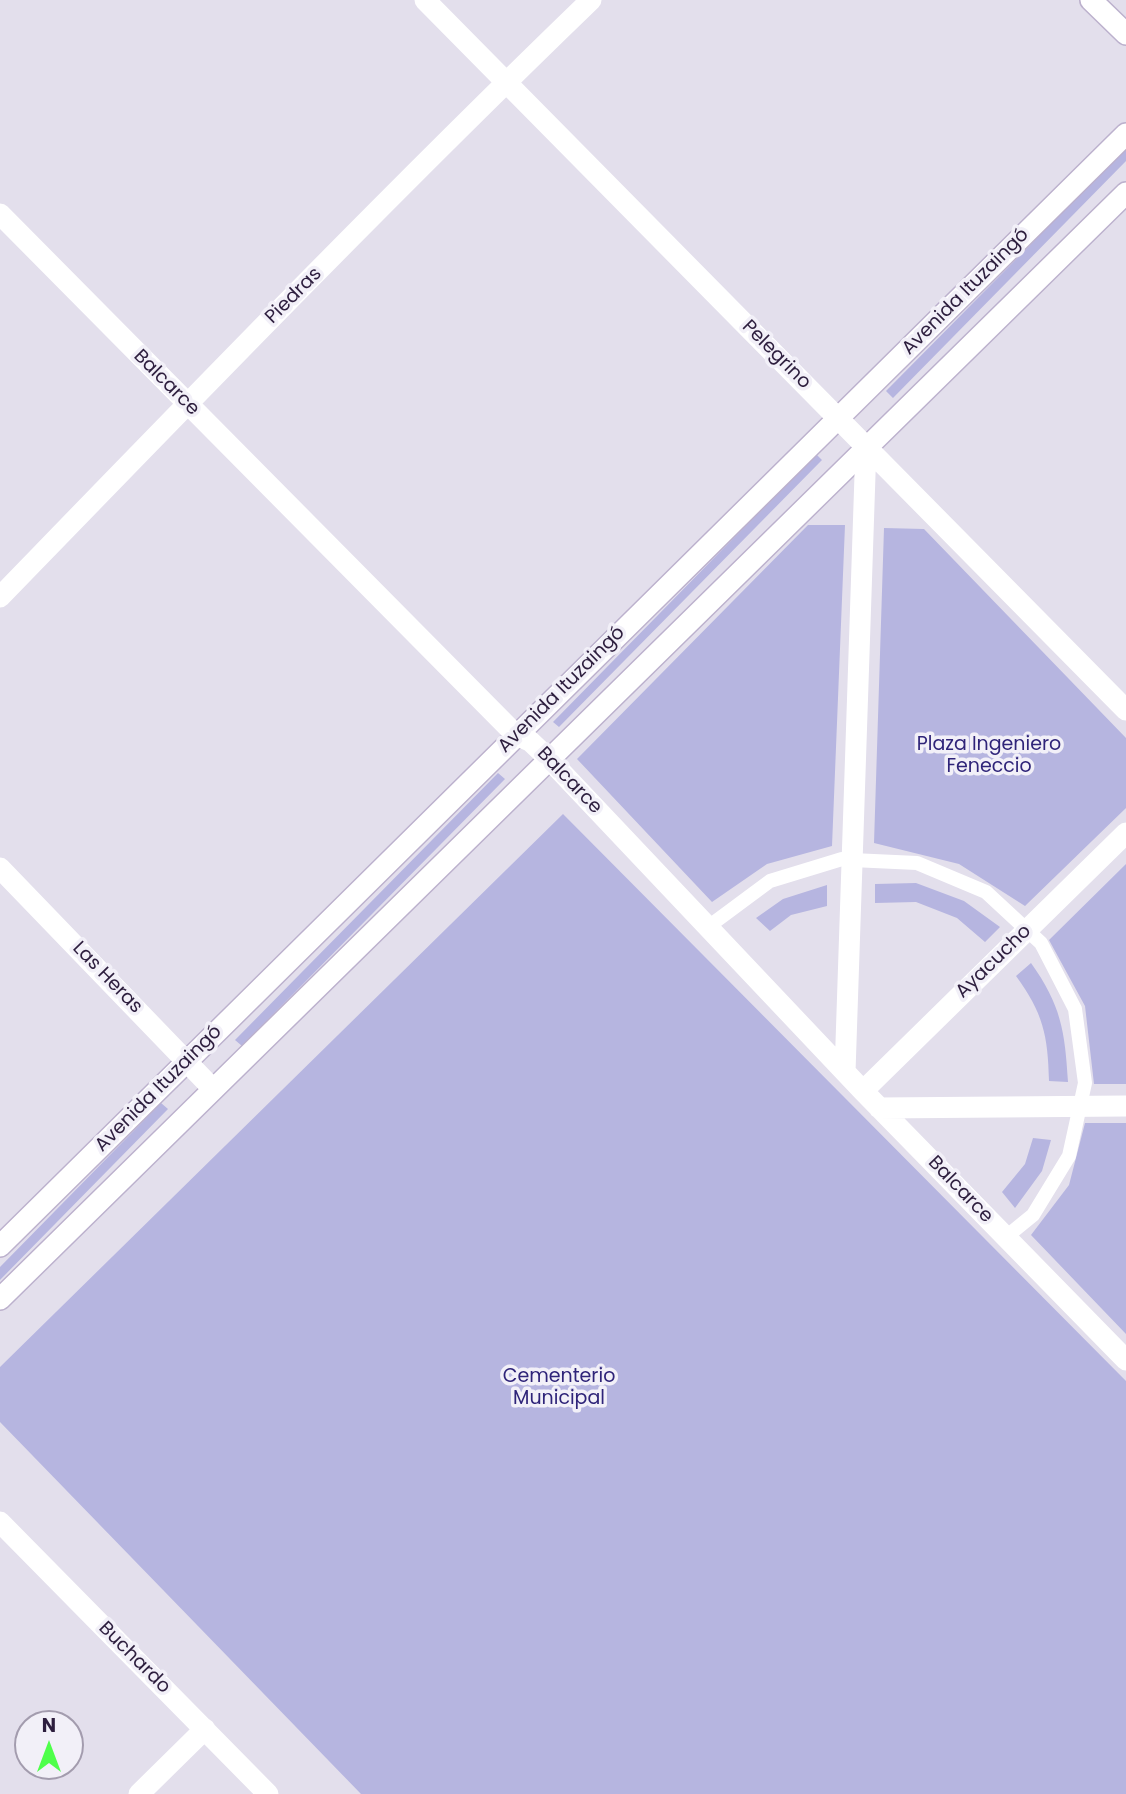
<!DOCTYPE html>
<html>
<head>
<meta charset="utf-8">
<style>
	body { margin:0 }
	#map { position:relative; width:1126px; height:1794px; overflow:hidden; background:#e3dfec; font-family:Poppins,sans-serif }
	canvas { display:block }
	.north { position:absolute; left:14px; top:1710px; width:70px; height:70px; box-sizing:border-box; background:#f2f0f8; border:2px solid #a39cae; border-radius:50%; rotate:0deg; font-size:19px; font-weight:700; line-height:28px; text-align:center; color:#2d1e3e }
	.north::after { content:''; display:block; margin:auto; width:24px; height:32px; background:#4eff4a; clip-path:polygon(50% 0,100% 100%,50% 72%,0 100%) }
</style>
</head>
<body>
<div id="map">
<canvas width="1126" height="1794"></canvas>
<div class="north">N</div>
</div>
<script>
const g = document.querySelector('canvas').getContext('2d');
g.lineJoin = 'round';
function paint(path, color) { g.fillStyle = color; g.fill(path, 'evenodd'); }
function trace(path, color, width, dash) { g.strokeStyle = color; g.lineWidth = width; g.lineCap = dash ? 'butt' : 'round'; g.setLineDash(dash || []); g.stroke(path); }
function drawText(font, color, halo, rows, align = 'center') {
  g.font = font + ' Poppins,sans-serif'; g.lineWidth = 7; g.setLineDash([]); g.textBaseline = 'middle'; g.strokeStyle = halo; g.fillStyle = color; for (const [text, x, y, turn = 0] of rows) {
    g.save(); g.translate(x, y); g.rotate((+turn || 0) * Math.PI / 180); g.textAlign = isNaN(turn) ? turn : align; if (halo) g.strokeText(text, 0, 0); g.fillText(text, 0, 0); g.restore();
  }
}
paint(new Path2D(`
	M1126 148V161L893 398 886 391Z
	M816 454 822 460 559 727 553 722Z
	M808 525H845L832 846 767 864 712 902 577 759Z
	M884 528 924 529 1126 738V808L1025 906 959 864 874 843Z
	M498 773 505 779 242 1046 235 1040Z
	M563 814 1126 1381V1794H361L0 1422V1367Z
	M1126 864V1084H1094L1085 1006 1049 940Z
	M916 883 964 901 1000 927 985 942 957 918 916 902 875 903V884Z
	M827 885V906L791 915 770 931 756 918 783 899Z
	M1031 963C1061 1005 1065 1031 1068 1082L1049 1081C1048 1035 1043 1013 1016 976Z
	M161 1103 168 1109 0 1280V1267Z
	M1085 1123H1126V1334L1031 1235 1069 1185Z
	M1033 1138 1051 1140 1042 1171 1015 1208 1002 1192 1025 1164Z`), '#b6b5e0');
const secondary = new Path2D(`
	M1091 0 1126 34
	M0 1246 1126 134
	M0 1299 1126 193`);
trace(secondary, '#bcb1cd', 24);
trace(new Path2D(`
	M708 927 770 881 842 859 852 860 917 863 986 892 1041 943 1075 1009 1085 1083 1069 1156 1033 1215 1006 1237`), '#fff', 14);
trace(new Path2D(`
	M425 0 1126 710
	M0 214 516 735 530 741 549 759 863 1091 1126 1360
	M0 597C195 396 390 194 591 0
	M0 868 213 1089
	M845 1072 866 445
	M863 1091 1126 833
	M879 1108 1126 1106
	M0 1522 268 1794
	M139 1794 205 1729`), '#fff', 21);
trace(secondary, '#fff', 21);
drawText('19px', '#2d1e3e', '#f2f0f8', [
	["Avenida Ituzaingó",966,292,-45],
	["Piedras",294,296,-45],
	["Pelegrino",776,355,45],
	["Balcarce",166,383,45],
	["Avenida Ituzaingó",562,690,-45],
	["Balcarce",569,781,46],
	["Ayacucho",994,962,-44],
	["Las Heras",107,978,46],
	["Avenida Ituzaingó",159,1089,-45],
	["Balcarce",960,1190,46],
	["Buchardo",134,1658,45]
]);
drawText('19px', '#2f2479', '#f2f0f8', [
	["Plaza Ingeniero",989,745],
	["Feneccio",989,767],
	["Cementerio",559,1377],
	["Municipal",559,1399]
]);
</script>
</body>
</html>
